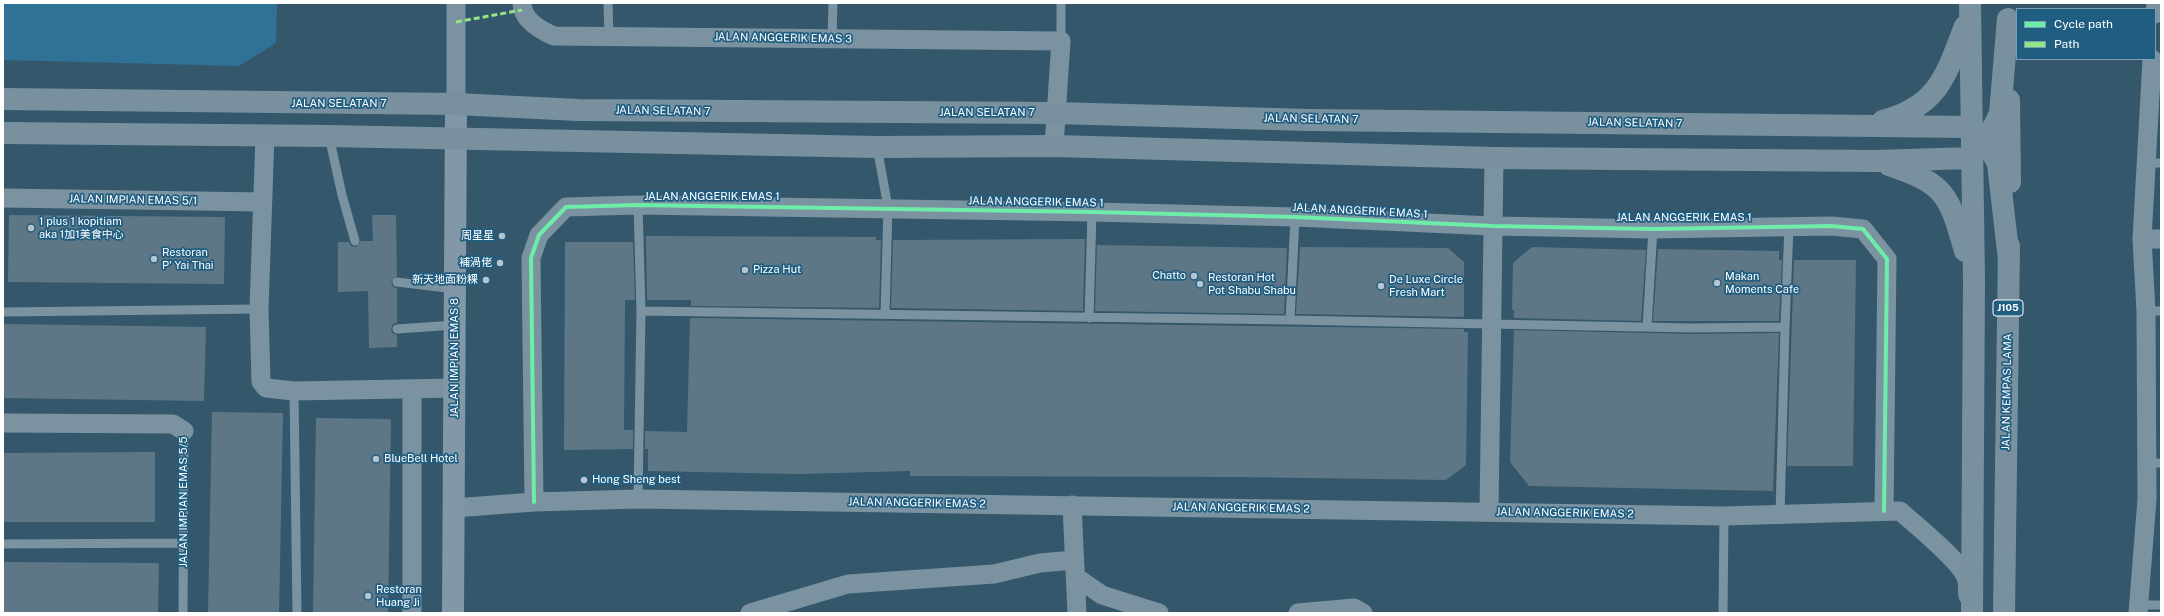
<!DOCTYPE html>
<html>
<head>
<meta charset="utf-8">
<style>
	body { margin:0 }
	#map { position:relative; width:2164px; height:616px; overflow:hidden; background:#35576b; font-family:"Public Sans",sans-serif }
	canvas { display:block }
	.frame { position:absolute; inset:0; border:4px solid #fff; pointer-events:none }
	.legend { position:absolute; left:2016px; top:8px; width:140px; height:52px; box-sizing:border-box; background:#1f5d81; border:1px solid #799eb3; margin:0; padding:5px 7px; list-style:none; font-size:12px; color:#fff }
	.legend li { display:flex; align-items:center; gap:8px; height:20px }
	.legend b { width:20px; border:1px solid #799eb3 }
</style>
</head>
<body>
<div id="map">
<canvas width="2164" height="616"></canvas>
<div class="frame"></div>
<ul class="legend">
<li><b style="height:5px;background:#6deda7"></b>Cycle path</li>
<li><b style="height:5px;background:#94e586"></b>Path</li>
</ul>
</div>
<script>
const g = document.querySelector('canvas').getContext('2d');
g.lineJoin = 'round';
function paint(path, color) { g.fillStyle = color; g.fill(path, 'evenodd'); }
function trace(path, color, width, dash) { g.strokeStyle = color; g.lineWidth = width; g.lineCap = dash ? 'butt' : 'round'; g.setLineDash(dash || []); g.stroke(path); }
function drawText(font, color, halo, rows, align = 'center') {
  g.font = font + ' "Public Sans","Noto Sans SC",sans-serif'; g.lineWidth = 3.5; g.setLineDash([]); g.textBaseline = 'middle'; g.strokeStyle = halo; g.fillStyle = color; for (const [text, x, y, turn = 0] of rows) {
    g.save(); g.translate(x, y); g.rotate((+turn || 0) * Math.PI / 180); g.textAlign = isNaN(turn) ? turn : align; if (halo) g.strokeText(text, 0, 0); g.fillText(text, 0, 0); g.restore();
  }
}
paint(new Path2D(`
	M3 3H277L276 43 239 66 3 60Z`), '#307296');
paint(new Path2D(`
	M9 215 225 217 224 284 8 282Z
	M372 215H396L397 276 391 282 393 287 397 288V323L393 324 391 329 392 333 397 335V347L369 348 368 291 338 292V242H349L351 246 356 247 361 241H373Z
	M646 236 876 237V240H881L879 308 691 306V300H647Z
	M1085 239 1083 311 891 308 893 240Z
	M565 242H633L635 300H625L624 430H633V449L564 450Z
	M1097 245 1287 248 1284 314 1095 311Z
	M1300 247 1448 248 1464 262V317L1296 314Z
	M1532 247 1646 250 1641 321 1514 318V310H1512L1513 263Z
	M1658 249 1779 251V260H1782L1779 321H1653Z
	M1794 260H1856L1853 466H1787Z
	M690 318 1464 329V332H1468L1466 465 1446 480 1237 477 910 476V471L799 474 648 471V449H645V431L687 432Z
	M3 324 206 327 204 401 3 398Z
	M1514 330 1691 334 1779 333 1773 491 1529 486 1510 462Z
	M212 412 283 413 279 613H208Z
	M316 418 391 419 388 613H313Z
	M155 452V522H3V453Z
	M3 562 159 563 158 613H3Z`), '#5e7786');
trace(new Path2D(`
	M608 3 609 36
	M832 39 833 3
	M1061 41V3
	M329 136 342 195 355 241
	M877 147 888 207 885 314
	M2146 163H2161
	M638 205 641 311
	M397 282 455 289
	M2146 311H2161
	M3 312 259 309
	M1089 318 1092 212
	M1290 320 1295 217
	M1647 327 1653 229
	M1785 327 1789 226
	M397 329 455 325
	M294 391 297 613
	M2147 463H2161
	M638 499 641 311 1290 320 1691 328 1785 327 1780 515
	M3 544 183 543
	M2139 605H2161
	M183 613 184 431
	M1723 613 1724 516`), '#7b93a1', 9);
trace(new Path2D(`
	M522 3C522 20 540 30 554 36L1061 41 1054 146
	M2155 14 2156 3
	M456 104V3
	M265 135 259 309 261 382 266 388 294 391 455 388
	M3 198 262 202
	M2142 239H2161
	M3 423 173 424 184 431
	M534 502 531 258 539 235 566 207 638 205 1092 212 1295 217 1493 226 1653 229 1831 226 1863 229 1887 259 1884 511
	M1072 505 1077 613
	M454 508 534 502 638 499 1724 516 1900 511C1915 524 1959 560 1966 577 1968 582 1967 590 1968 596
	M1489 512 1494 158
	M1076 577 1102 595 1159 613
	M412 613V389
	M750 613 848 584 994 574 1040 563 1074 560
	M1298 613 1354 608 1363 613
	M2138 613 2147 499 2146 311 2142 239 2152 59`), '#7b93a1', 19);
trace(new Path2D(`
	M453 613 456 104`), '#8298a6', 22);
trace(new Path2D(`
	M1970 3 1974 281 1972 613
	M3 99 456 104 578 110 1056 113 1309 120 1971 127 1986 141 1998 164 2009 260
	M2009 100 2010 182
	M1883 121C1939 106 1946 75 1965 26
	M3 133 329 136 877 147 1054 146 1494 158 1877 161 1970 158C1983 144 1993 131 2000 113L2008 19
	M1889 165C1946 184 1949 195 1965 251
	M2004 613 2009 246`), '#79919f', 22);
trace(new Path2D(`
	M456 22 522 10`), '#94e586', 3, [6, 3]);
trace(new Path2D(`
	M534 502 531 258 539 235 566 207 638 205 1092 212 1295 217 1493 226 1653 229 1831 226 1863 229 1887 259 1884 511`), '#6deda7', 4);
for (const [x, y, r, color] of [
	[31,228,4,"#b8c4cb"],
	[502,236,4,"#b8c4cb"],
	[154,259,4,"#b8c4cb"],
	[500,263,4,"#b8c4cb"],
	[745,270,4,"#b8c4cb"],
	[1194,276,4,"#b8c4cb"],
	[486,280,4,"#b8c4cb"],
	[1717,283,4,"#b8c4cb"],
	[1200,284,4,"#b8c4cb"],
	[1381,286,4,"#b8c4cb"],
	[376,459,4,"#b8c4cb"],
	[584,480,4,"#b8c4cb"],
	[368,596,4,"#b8c4cb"]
]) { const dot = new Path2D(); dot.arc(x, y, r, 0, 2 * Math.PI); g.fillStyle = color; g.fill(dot); trace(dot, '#1f5d81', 1.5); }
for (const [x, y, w] of [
	[2008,308,30]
]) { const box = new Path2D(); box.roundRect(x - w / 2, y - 8, w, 16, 3); g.fillStyle = '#1f5d81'; g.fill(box); trace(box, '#fff', 1); }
drawText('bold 10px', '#fff', null, [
	["J105",2008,308]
]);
drawText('11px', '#fff', '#1f5d81', [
	["JALAN ANGGERIK EMAS 3",783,38,1],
	["JALAN SELATAN 7",339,104],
	["JALAN SELATAN 7",663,111,1],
	["JALAN SELATAN 7",987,113],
	["JALAN SELATAN 7",1311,119,1],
	["JALAN SELATAN 7",1635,123,1],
	["JALAN ANGGERIK EMAS 1",712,197],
	["JALAN IMPIAN EMAS 5/1",133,200,1],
	["JALAN ANGGERIK EMAS 1",1036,202,1],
	["JALAN ANGGERIK EMAS 1",1360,211,3],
	["JALAN ANGGERIK EMAS 1",1684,218],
	["JALAN IMPIAN EMAS 8",455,358,-90],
	["JALAN KEMPAS LAMA",2007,392,-89],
	["JALAN IMPIAN EMAS 5/5",184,502,-90],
	["JALAN ANGGERIK EMAS 2",917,503,1],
	["JALAN ANGGERIK EMAS 2",1241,508,1],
	["JALAN ANGGERIK EMAS 2",1565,513,1]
]);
drawText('11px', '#fff', '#1f5d81', [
	["1 plus 1 kopitiam",39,222],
	["aka 1加1美食中心",39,235],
	["周星星",494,236,"right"],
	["Restoran",162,253],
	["P' Yai Thai",162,266],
	["補渦佬",492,263,"right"],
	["Pizza Hut",753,270],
	["Chatto",1186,276,"right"],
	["Makan",1725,277],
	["Moments Cafe",1725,290],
	["Restoran Hot",1208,278],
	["Pot Shabu Shabu",1208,291],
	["新天地面粉粿",478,280,"right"],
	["De Luxe Circle",1389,280],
	["Fresh Mart",1389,293],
	["BlueBell Hotel",384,459],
	["Hong Sheng best",592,480],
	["Restoran",376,590],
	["Huang Ji",376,603]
], 'left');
</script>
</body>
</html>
